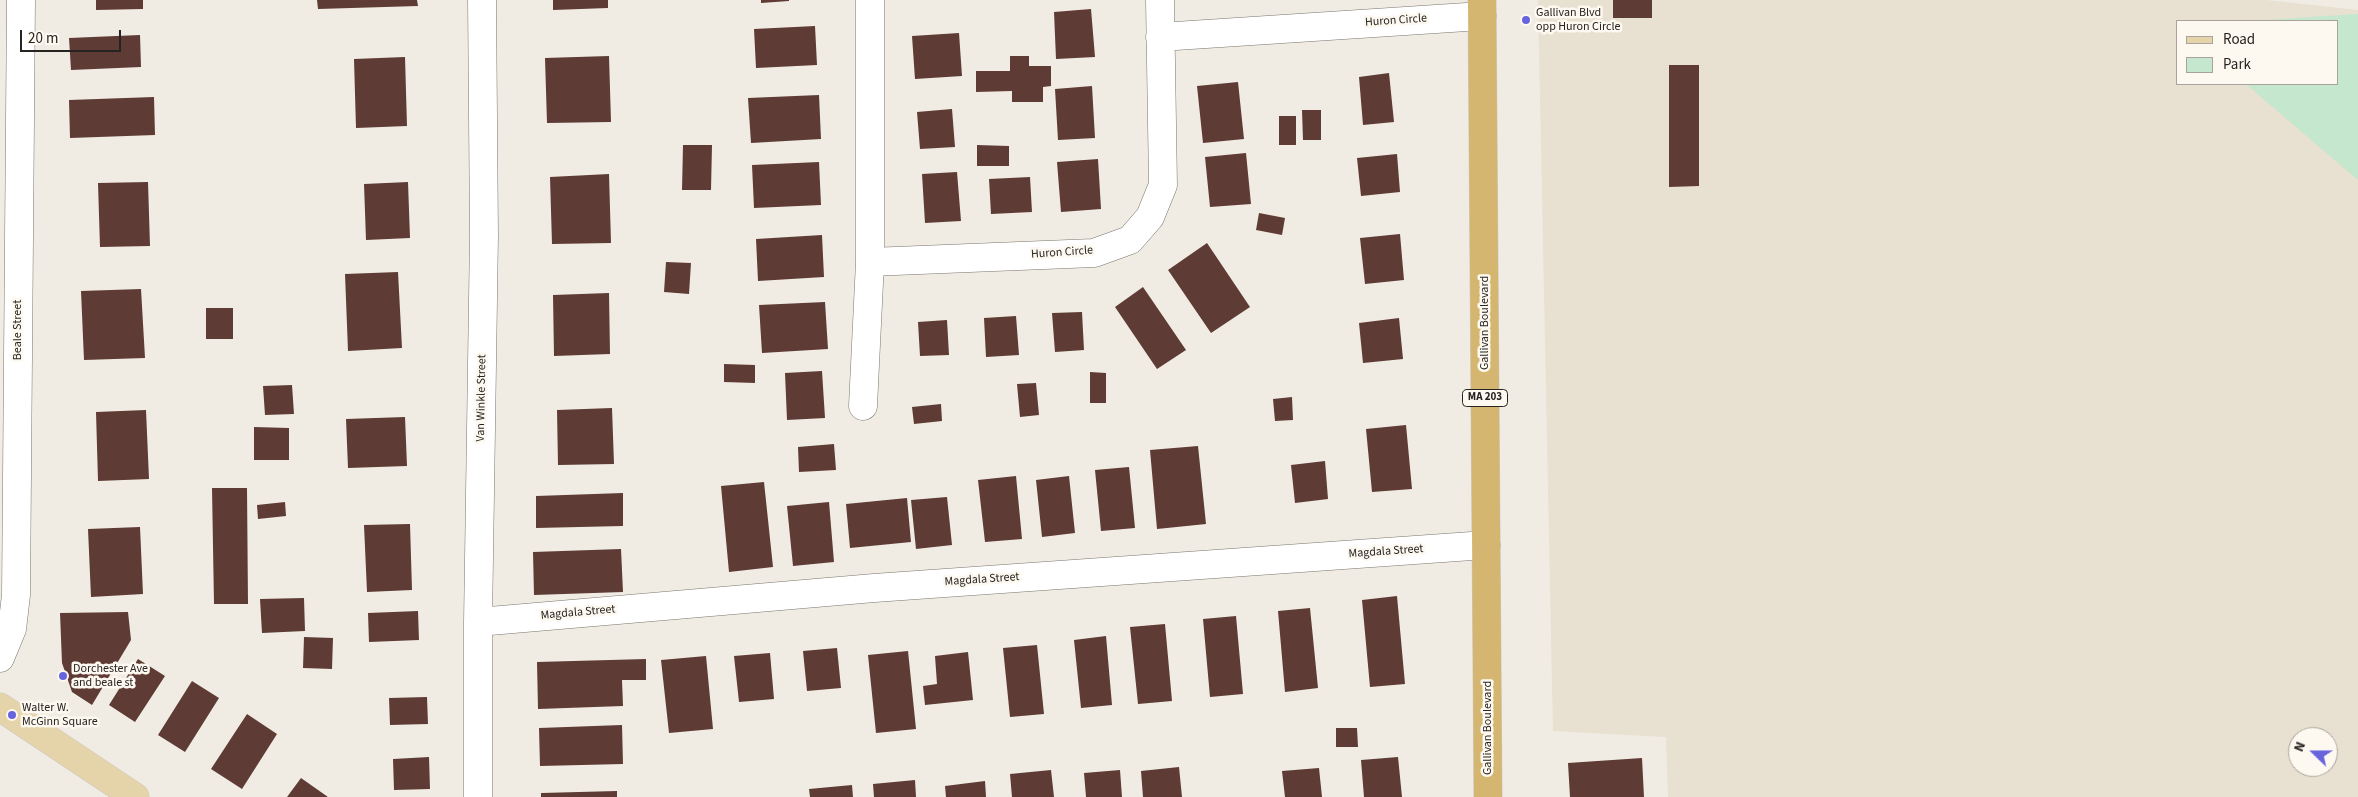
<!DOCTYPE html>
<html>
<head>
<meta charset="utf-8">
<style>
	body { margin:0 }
	#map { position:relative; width:2358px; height:797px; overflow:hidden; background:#f0ece3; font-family:"Source Sans 3",sans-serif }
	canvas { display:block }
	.legend { position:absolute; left:2176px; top:20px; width:162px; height:65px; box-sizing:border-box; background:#fef9f0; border:1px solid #a8a49d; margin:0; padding:6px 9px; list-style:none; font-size:15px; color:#262421 }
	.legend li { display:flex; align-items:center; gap:10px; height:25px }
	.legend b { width:25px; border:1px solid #a8a49d }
	.north { position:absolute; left:2288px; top:727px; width:50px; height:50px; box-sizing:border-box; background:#fef9f0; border:1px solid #a8a49d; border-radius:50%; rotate:292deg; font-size:14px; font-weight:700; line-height:20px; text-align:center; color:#262421 }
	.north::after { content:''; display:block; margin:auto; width:18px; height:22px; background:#6864de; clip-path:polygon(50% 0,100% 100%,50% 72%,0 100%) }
	.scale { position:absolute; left:20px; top:30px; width:101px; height:22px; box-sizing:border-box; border:2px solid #262421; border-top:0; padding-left:6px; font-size:15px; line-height:18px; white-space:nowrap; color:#262421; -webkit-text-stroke:4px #fef9f0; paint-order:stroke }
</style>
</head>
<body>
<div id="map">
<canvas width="2358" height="797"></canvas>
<ul class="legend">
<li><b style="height:6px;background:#e5d3a9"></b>Road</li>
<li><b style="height:14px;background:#c4e7ce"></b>Park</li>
</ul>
<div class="north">N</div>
<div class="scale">20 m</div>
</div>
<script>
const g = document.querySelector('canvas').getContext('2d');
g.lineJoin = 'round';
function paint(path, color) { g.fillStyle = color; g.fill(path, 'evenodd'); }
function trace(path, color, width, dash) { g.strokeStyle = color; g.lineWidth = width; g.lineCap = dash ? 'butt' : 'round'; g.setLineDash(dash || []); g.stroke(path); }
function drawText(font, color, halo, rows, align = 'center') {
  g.font = font + ' "Source Sans 3",sans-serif'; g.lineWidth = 5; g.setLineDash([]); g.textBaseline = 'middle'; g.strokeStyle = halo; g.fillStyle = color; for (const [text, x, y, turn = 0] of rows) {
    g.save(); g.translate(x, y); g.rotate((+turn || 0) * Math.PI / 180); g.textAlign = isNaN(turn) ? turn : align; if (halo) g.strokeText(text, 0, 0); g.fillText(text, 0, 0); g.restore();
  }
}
paint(new Path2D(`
	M1538 0H2266L2358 10V797H1668L1666 737 1553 731ZM2177 21H2337V84H2177ZM2298 737H2328V767H2298Z`), '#e8e0d0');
paint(new Path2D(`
	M2358 14V180L2246 84H2337V21H2251Z`), '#c4e7ce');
paint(new Path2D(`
	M96 0H143V9L96 10Z
	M317 0H417L418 6 318 9Z
	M553 0H608V8L553 10Z
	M761 0H789V1L761 3Z
	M1613 0H1652V18H1613Z
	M1091 9 1095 57 1056 59 1054 12Z
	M815 26 817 65 756 68 754 29Z
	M959 33 962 76 915 79 912 36Z
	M140 35 141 67 71 70 69 38Z
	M609 56 611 122 547 123 545 58Z
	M1010 56H1029V66H1051V86L1043 87V102H1012V91L976 92V71H1010Z
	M405 57 407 126 356 128 354 59Z
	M1669 65H1699V186L1669 187Z
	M1389 73 1394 122 1363 125 1359 77Z
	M1238 82 1244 139 1203 143 1197 86Z
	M1092 86 1095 138 1058 140 1055 89Z
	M819 95 821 139 751 143 748 98Z
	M154 97 155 135 70 138 69 100Z
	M952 109 955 147 920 149 917 112Z
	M1302 110H1321V140H1303Z
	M1279 116H1296V145H1279Z
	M683 145H712L711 190H682Z
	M977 145 1009 146V166H977Z
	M1246 153 1251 204 1210 207 1205 157Z
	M1397 154 1400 192 1361 196 1357 158Z
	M1098 159 1101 209 1061 212 1057 162Z
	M819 162 821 205 754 208 752 165Z
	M957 172 961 221 925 223 922 174Z
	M609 174 611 243 552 244 550 177Z
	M1030 177 1032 212 991 214 989 179Z
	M148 182 150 246 100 247 98 183Z
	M408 182 410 238 366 240 364 184Z
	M1259 213 1285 218 1282 235 1256 230Z
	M1400 234 1404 280 1365 284 1360 238Z
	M822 235 824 277 758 281 756 239Z
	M1207 243 1250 307 1211 333 1168 270Z
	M666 262 691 263 689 294 664 292Z
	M398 272 402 348 348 351 345 274Z
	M1143 287 1186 350 1157 369 1115 307Z
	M141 289 145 358 84 360 81 291Z
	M609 293 610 354 554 356 553 295Z
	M825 302 828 349 762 353 759 305Z
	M206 308H233V339H206Z
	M1082 312 1084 350 1055 352 1052 313Z
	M1016 316 1019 355 986 357 984 318Z
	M1399 318 1403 359 1363 363 1359 323Z
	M947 320 949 355 920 356 918 322Z
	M724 364 755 365V383L724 382Z
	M822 371 825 418 787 420 785 373Z
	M1090 372 1106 373V403H1090Z
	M1036 383 1039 415 1020 417 1017 384Z
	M292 385 294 414 265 415 263 386Z
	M1292 397 1293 420 1275 421 1273 399Z
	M941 404 942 421 914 424 912 407Z
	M612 408 614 464 558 465 557 410Z
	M146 410 149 479 98 481 96 412Z
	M405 417 407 466 348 468 346 419Z
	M1406 425 1412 489 1372 492 1366 429Z
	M254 427 289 428V460H254Z
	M834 444 836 470 799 472 798 447Z
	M1198 446 1206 524 1157 529 1150 450Z
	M1325 461 1328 499 1295 503 1291 465Z
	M1129 467 1135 528 1101 531 1095 470Z
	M1016 476 1022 539 985 542 978 480Z
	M1069 476 1075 533 1042 537 1036 480Z
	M764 482 773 567 729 572 721 486Z
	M212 488H247L248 604H214Z
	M623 493V526L536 528V496Z
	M947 497 952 545 916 549 911 500Z
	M907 498 911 542 850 548 846 504Z
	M285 502 286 516 258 519 257 505Z
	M829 502 834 562 793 566 787 506Z
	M410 524 412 590 367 592 364 525Z
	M140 527 143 594 91 597 88 529Z
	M621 549 623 592 534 595 533 552Z
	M1397 596 1405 684 1370 687 1362 600Z
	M304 598 305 631 262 633 260 599Z
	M1310 608 1318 688 1285 692 1278 611Z
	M418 611 419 640 369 642 368 613Z
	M128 612 131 640 92 705 72 692 62 663 60 613Z
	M1236 616 1243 694 1210 697 1203 619Z
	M1165 624 1172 701 1138 704 1130 627Z
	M1106 636 1112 705 1081 708 1074 640Z
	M304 637 333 638 332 669 303 668Z
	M1037 645 1044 714 1010 717 1003 648Z
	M837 648 841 688 807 691 803 651Z
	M908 651 916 729 876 733 868 655Z
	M968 652 973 700 925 705 923 686 937 684 935 656Z
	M770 653 774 699 739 702 734 656Z
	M706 656 713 729 669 733 661 660Z
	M138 659 165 676 135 722 109 705Z
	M646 659V680H622L623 706 538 709 537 662Z
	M192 681 219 698 185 752 158 735Z
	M427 697 428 724 390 725 389 698Z
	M247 714 277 734 242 789 211 769Z
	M622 725 623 764 540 766 539 728Z
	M1336 728H1357L1358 747H1336Z
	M429 757 430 789 394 790 393 759Z
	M1398 757 1402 797H1364L1361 760Z
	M1642 758 1644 797H1570L1568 763Z
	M1179 767 1182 797H1143L1141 771Z
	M1319 768 1322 797H1285L1282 771Z
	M1051 770 1054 797H1012L1010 774Z
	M1120 770 1122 797H1086L1084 773Z
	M301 778 328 797H287Z
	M915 780 916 797H874L873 784Z
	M985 781 986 797H946L945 786Z
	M852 785 853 797H810L809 789Z
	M617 791V797H541V793Z`), '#5e3b34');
const street = new Path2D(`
	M870 0V262L1094 253 1130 240 1150 217 1163 185 1160 0
	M1160 37 1482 16
	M863 406 870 262
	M478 622 874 588 1486 545
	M0 658 12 629 16 595 21 0
	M478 797V622L484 235 482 0`);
const primary = new Path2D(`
	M0 707 135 797`);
const highway = new Path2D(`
	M1482 0 1488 797`);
trace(street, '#7a766e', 29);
trace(primary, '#cbcaca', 29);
trace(highway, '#cbcaca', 29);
trace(street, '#fff', 28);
trace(primary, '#e5d3a9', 28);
trace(highway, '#d4b670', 28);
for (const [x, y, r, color] of [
	[1526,20,5,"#6864de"],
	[63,676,5,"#6864de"],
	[12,715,5,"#6864de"]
]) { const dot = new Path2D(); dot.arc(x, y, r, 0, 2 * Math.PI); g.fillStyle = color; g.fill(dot); trace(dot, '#fef9f0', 2); }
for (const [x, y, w] of [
	[1485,398,45]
]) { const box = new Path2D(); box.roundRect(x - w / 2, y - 8.5, w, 17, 4); g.fillStyle = '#fef9f0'; g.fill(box); trace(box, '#262421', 1); }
drawText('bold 11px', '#262421', null, [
	["MA 203",1485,398]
]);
drawText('12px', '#262421', '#fef9f0', [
	["Gallivan Blvd",1536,13],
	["opp Huron Circle",1536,27],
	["Dorchester Ave",73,669],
	["and beale st",73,683],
	["Walter W.",22,708],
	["McGinn Square",22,722]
], 'left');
drawText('12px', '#262421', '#fef9f0', [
	["Huron Circle",1396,21,-4],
	["Huron Circle",1062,253,-4],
	["Gallivan Boulevard",1485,323,-90],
	["Beale Street",18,330,-90],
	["Van Winkle Street",482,398,-89],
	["Magdala Street",1386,552,-4],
	["Magdala Street",982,580,-4],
	["Magdala Street",578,613,-5],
	["Gallivan Boulevard",1488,728,-90]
]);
</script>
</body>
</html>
